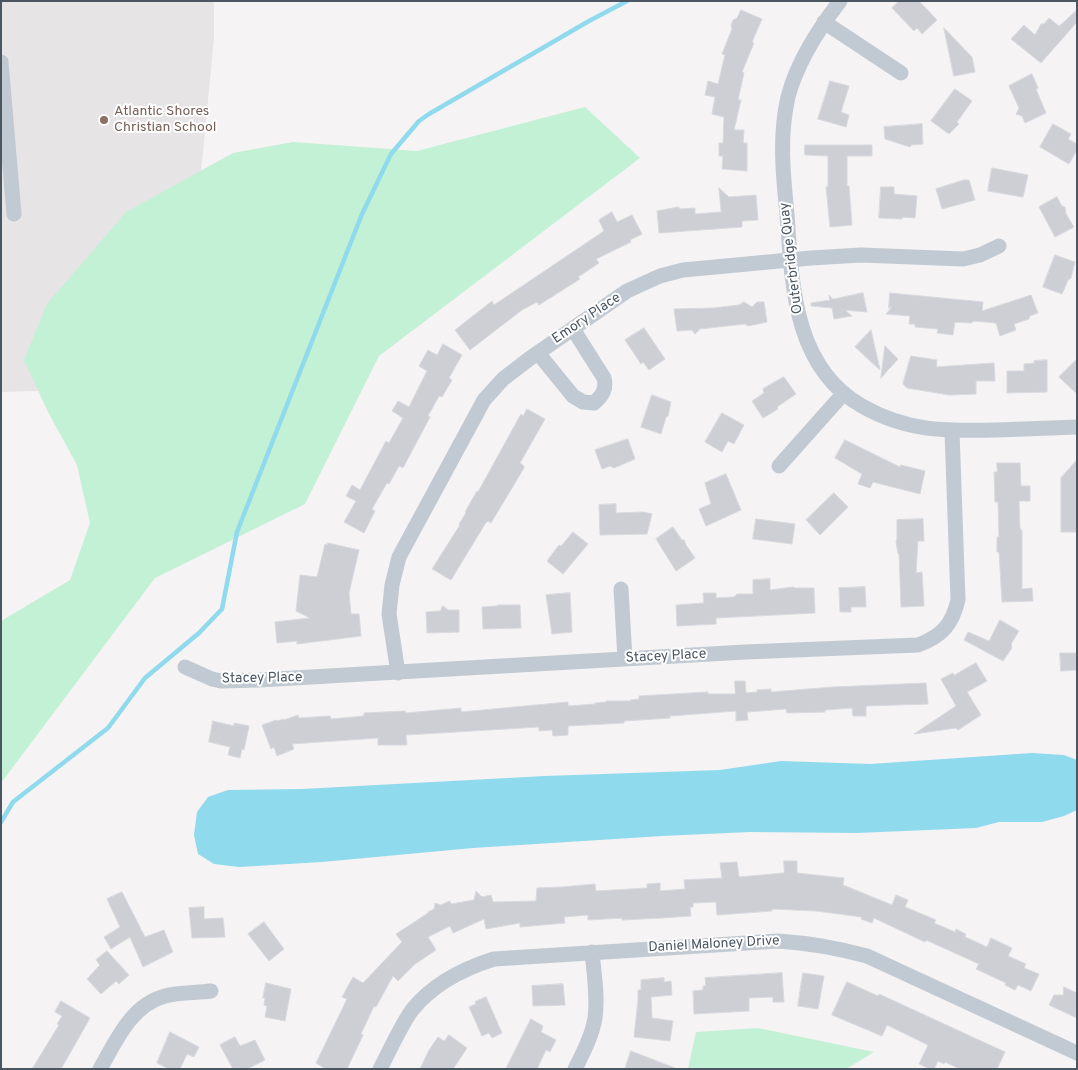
<!DOCTYPE html>
<html>
<head>
<meta charset="utf-8">
<style>
	body { margin:0 }
	#map { position:relative; width:1078px; height:1070px; overflow:hidden; background:#f5f3f3; font-family:Overpass,sans-serif }
	canvas { display:block }
	.frame { position:absolute; inset:0; border:2px solid #4a5661; pointer-events:none }
</style>
</head>
<body>
<div id="map">
<canvas width="1078" height="1070"></canvas>
<div class="frame"></div>
</div>
<script>
const g = document.querySelector('canvas').getContext('2d');
g.lineJoin = 'round';
function paint(path, color) { g.fillStyle = color; g.fill(path, 'evenodd'); }
function trace(path, color, width, dash) { g.strokeStyle = color; g.lineWidth = width; g.lineCap = dash ? 'butt' : 'round'; g.setLineDash(dash || []); g.stroke(path); }
function drawText(font, color, halo, rows, align = 'center') {
  g.font = font + ' Overpass,sans-serif'; g.lineWidth = 4; g.setLineDash([]); g.textBaseline = 'middle'; g.strokeStyle = halo; g.fillStyle = color; for (const [text, x, y, turn = 0] of rows) {
    g.save(); g.translate(x, y); g.rotate((+turn || 0) * Math.PI / 180); g.textAlign = isNaN(turn) ? turn : align; if (halo) g.strokeText(text, 0, 0); g.fillText(text, 0, 0); g.restore();
  }
}
paint(new Path2D(`
	M1 1H214V38L198 203 37 391 1 392Z`), '#e6e4e5');
paint(new Path2D(`
	M585 107 640 158 379 356 305 504 155 578 1 783V621L70 580 90 523 77 465 48 412 24 360 47 304 126 212 233 153 293 142 417 151Z
	M758 1028 874 1052 846 1069H688L696 1032Z`), '#c3f1d5');
paint(new Path2D(`
	M1032 753 1064 755 1077 760V810L1064 816 1042 822H999L976 828 857 833 750 832 662 836 473 848 322 862 239 867 214 864 198 854 194 835 197 812 208 797 228 790 302 789 545 776 720 770 781 761 870 764Z`), '#90daee');
trace(new Path2D(`
	M1 822 13 802 108 728 145 678 199 633 222 609 237 532 362 214 391 154 419 121 429 114 589 21 627 1`), '#90daee', 4.5);
const building = new Path2D(`
	M899 1H919L937 20 922 34 917 28 914 31 892 8Z
	M741 10 762 19 752 42 754 43 742 72 744 73 738 100H741L734 130H744L743 143H747V171L722 169 723 156H719V143H723L724 117 712 114 715 97 705 95 708 81 718 84 725 55 722 54 732 29 731 25 733 20 737 18Z
	M1077 10V22L1041 63 1011 39 1024 25 1035 35 1041 24H1044L1049 18 1059 26Z
	M944 28 972 57 975 72 954 76Z
	M1032 74 1038 88 1036 89 1046 113 1025 123 1022 116 1016 114 1019 108 1009 86Z
	M830 81 849 86 841 112 849 115 846 127 818 119Z
	M955 89 972 101 957 122 959 124 949 134 931 121Z
	M922 124 923 144 911 145 910 147 885 139 884 127Z
	M1053 124 1071 134 1068 139 1077 144V150L1069 164 1040 147Z
	M805 145H872V156H847V186H849L852 225 830 227 826 187H828V156L805 155Z
	M992 168 1028 175 1023 197 988 191Z
	M964 180H969L975 200 942 209 936 189Z
	M881 187H894V194L917 196 915 218 902 217V219L879 218Z
	M719 188 729 197 756 195 758 220 742 221V227L659 233 657 211 678 207 681 209 695 208V214L721 212Z
	M1057 197 1062 206 1065 207 1066 214 1074 227 1055 237 1039 207Z
	M612 212 617 222 632 215 642 234 630 240 631 242 596 259 599 263 578 277 580 279 539 305 537 302 522 310 470 350 455 330 492 301 494 305 604 231 599 220Z
	M1055 255 1075 262 1071 278 1068 280 1062 294 1043 287Z
	M863 293 867 312 845 310 852 316 834 319 832 308 811 306V303L830 300 829 295 833 299Z
	M890 293 983 302 982 311 1031 295 1038 313 1030 316 1029 319 1014 324 1016 330 1000 336 996 323 974 321 971 323 955 322 953 335 937 333 938 329 915 327V324H909L910 316 886 314 892 307 889 308Z
	M744 302 752 307 757 302H764L767 322 748 326 745 324 700 329 695 334 692 330 677 331 674 309 713 308 739 305Z
	M644 328 665 359 649 370 643 362 641 364 625 340Z
	M871 330 880 370 855 347Z
	M443 344 462 355 449 378 452 380 442 397 439 396 428 416 430 417 403 468 399 466 389 484 387 483 372 509 375 511 364 533 344 522 356 501 346 496 352 485 360 490 386 441 389 443 403 418 392 411 398 401 409 407 427 371 419 366 428 350 437 355Z
	M885 346 898 359 881 378Z
	M911 356 937 360 936 367 994 363 995 381H976V394L949 395 907 388 903 384Z
	M1077 359V394L1059 377Z
	M1047 360V392L1007 393V371H1024V364L1035 363 1034 361Z
	M784 377 796 394 777 407 778 409 763 418 752 401 764 393 763 389Z
	M652 395 671 402 668 416 666 417 661 434 641 427Z
	M527 409 545 419 520 463 524 466V468L491 523 488 521 485 524 451 580 432 569 460 525 459 524 466 513 465 512 477 491 478 492 521 414 523 416Z
	M722 413 744 425 734 444 728 441 722 452 705 442Z
	M628 439 635 459 614 468 610 466 602 469 595 450Z
	M845 440 900 467 901 465 925 471 920 494 873 482 870 488 858 484 862 474 835 458Z
	M1077 460V532H1061V478Z
	M997 463H1020L1021 486H1030V501H1019L1020 528 1022 531V589L1032 588 1033 601 1002 602 999 552H997V537H999L998 502H995L994 472H997Z
	M726 474 741 510 706 526 699 509 711 504 705 483Z
	M834 493 848 507 820 535 806 520Z
	M616 504V513L643 512 652 514 647 534 600 535 599 505Z
	M756 519 795 524 792 544 753 539Z
	M923 519 924 541H918L916 573 922 572 924 606 901 607 899 554H898L896 541 897 539V520Z
	M673 527 682 540H684L686 545 695 558 676 571 656 539Z
	M573 532 588 544 563 574 547 561 559 545 561 546Z
	M328 543 359 550 349 593 351 614H359L361 636 297 644V641L277 643 275 622 310 618 296 611 300 575 317 577 325 544 327 545Z
	M770 579V590L793 587 795 588H814L815 613 716 618V624L677 626 676 605 704 603 703 593H716V598L734 597 737 594H753V580Z
	M865 587 866 607H851V612H840L839 588Z
	M570 593 572 632 552 634 546 595Z
	M498 605H520L521 628 483 629 482 607 496 606Z
	M443 606 448 610H459V632L427 633 426 612 440 611Z
	M1000 620 1019 631 1011 644 1012 648 1003 661 964 640 968 632 989 641Z
	M1060 653H1077V670L1061 671Z
	M976 663 987 681 967 692 981 715 958 730 956 728 914 734 956 706 941 679 953 673 954 675Z
	M735 681H745L746 693 757 692V690L771 689V692L833 687 926 683 928 704 866 706V716H853L852 708 825 710V712L787 713 786 709 747 712 748 720 736 721V711L670 716V718L624 721V723L568 726V735L553 736 552 730 539 731V727L406 735 407 745H378V738L292 744 294 749 277 756 274 747 271 749 262 725 276 720 277 721 284 719V720L298 715 299 718 330 716 331 719 364 716V713L405 711 406 713 461 708V712L568 702V706L595 704V703L606 702V701H630V700L639 699V696L708 692V694H735Z
	M213 721 234 726V723L249 726 244 750 242 749 240 758 228 755 230 747 209 742Z
	M784 861H797V873L844 878 843 885 892 905 896 895 908 900 905 907 936 920 934 923 955 932 956 929 966 934 965 937 987 947 991 938 1012 948 1008 956 1026 964 1024 968 1039 974 1031 991 1018 985 1015 990 1005 985 1006 983 976 969 979 964 926 940 925 942 874 918 872 923 861 919 862 917 816 911 772 909V911L717 915 716 902 693 903V907H690L691 916 662 918 622 920V918L588 920V915L564 917 565 923 520 927V923L486 929 484 919 453 933 450 926 428 937 436 950 415 964 398 981 393 976 376 1007 374 1006 361 1034 363 1035 347 1069H326L316 1063 347 999 342 997 353 977 363 983 402 942 396 934 428 913V912L434 909 435 903 441 905 450 901 451 904 474 900 476 891 482 897 491 895 493 902 536 901 537 888 562 887 595 884 596 891 647 888V884L660 883V891L685 889 684 880 722 878 720 863 737 862 739 877 784 873Z
	M122 892 145 937 164 930 173 952 143 967 130 937 111 949 104 937 120 927 107 899Z
	M204 907V919L223 918 225 937 192 938 189 908Z
	M264 922 284 949 269 961 248 934Z
	M107 951 129 975 119 984 116 981 101 994 87 979 100 965 96 960Z
	M782 973 784 1002H773V997L749 998V1011L694 1014 693 991 703 990V986H706L705 978Z
	M803 973 824 976 818 1009 798 1006Z
	M664 978V982L671 981 672 995 651 997 652 1018 673 1021 670 1041 634 1037 638 1000V990H641V980Z
	M847 982 878 996 879 994 1005 1052 997 1069H960L945 1062 944 1064 938 1061 934 1069H930L919 1064 928 1045 887 1025 882 1036 832 1015Z
	M266 983 291 989 285 1021 265 1017 267 1006 264 1005 265 998H263Z
	M563 984 565 1005 533 1006 532 986Z
	M1064 987 1077 993V1018L1049 1005 1054 995H1063Z
	M486 997 502 1033 492 1038 489 1033 482 1036 469 1007 476 1004 475 1002Z
	M61 1001 90 1018 61 1069H32L59 1025 57 1024 62 1016 55 1012Z
	M531 1019 543 1026 541 1032 556 1040 550 1052 546 1050 537 1069H506Z
	M170 1032 199 1047 194 1057 187 1054 180 1069H169L157 1063Z
	M449 1035 467 1048 453 1069H420L429 1050 438 1037 444 1041Z
	M235 1037 240 1046 255 1040 265 1060 247 1069H233L220 1045Z
	M631 1051 675 1068 674 1069H625Z`);
paint(building, '#cdcfd5');
trace(building, '#d7d9de', 1);
trace(new Path2D(`
	M840 1C818 30 797 62 788 97 779 136 783 175 787 214 792 283 793 367 862 406 907 432 947 431 997 430 1024 429 1050 428 1077 427
	M824 22 901 73
	M1 62 14 214
	M538 353 573 396 583 402 594 403C602 396 607 389 604 378L573 329
	M779 466 844 393
	M621 589 625 659
	M185 667 212 679 221 681 259 680 745 652 918 645C942 636 952 625 958 600L952 431
	M398 673 389 614 392 585 399 557 484 400 503 379 529 359 627 291 660 276 683 270 811 258 861 255 963 259 980 255 999 246
	M100 1069C116 1041 131 1005 165 996 179 992 196 993 211 991
	M380 1069C390 1050 400 1027 412 1010 433 984 462 969 494 959L778 941C809 943 837 948 867 956L1077 1053
	M575 1069C583 1053 592 1036 595 1018 598 997 594 974 592 952`), '#c1cad2', 15);
for (const [x, y, r, color] of [
	[104,120,5,"#8d6e63"]
]) { const dot = new Path2D(); dot.arc(x, y, r, 0, 2 * Math.PI); g.fillStyle = color; g.fill(dot); trace(dot, '#fff', 2); }
drawText('14px', '#785e54', '#fff', [
	["Atlantic Shores",114,112],
	["Christian School",114,128]
], 'left');
drawText('14px', '#4a5661', '#fff', [
	["Outerbridge Quay",792,258,-97],
	["Emory Place",587,319,-34],
	["Stacey Place",666,657,-3],
	["Stacey Place",262,679,-1],
	["Daniel Maloney Drive",714,945,-3]
]);
</script>
</body>
</html>
